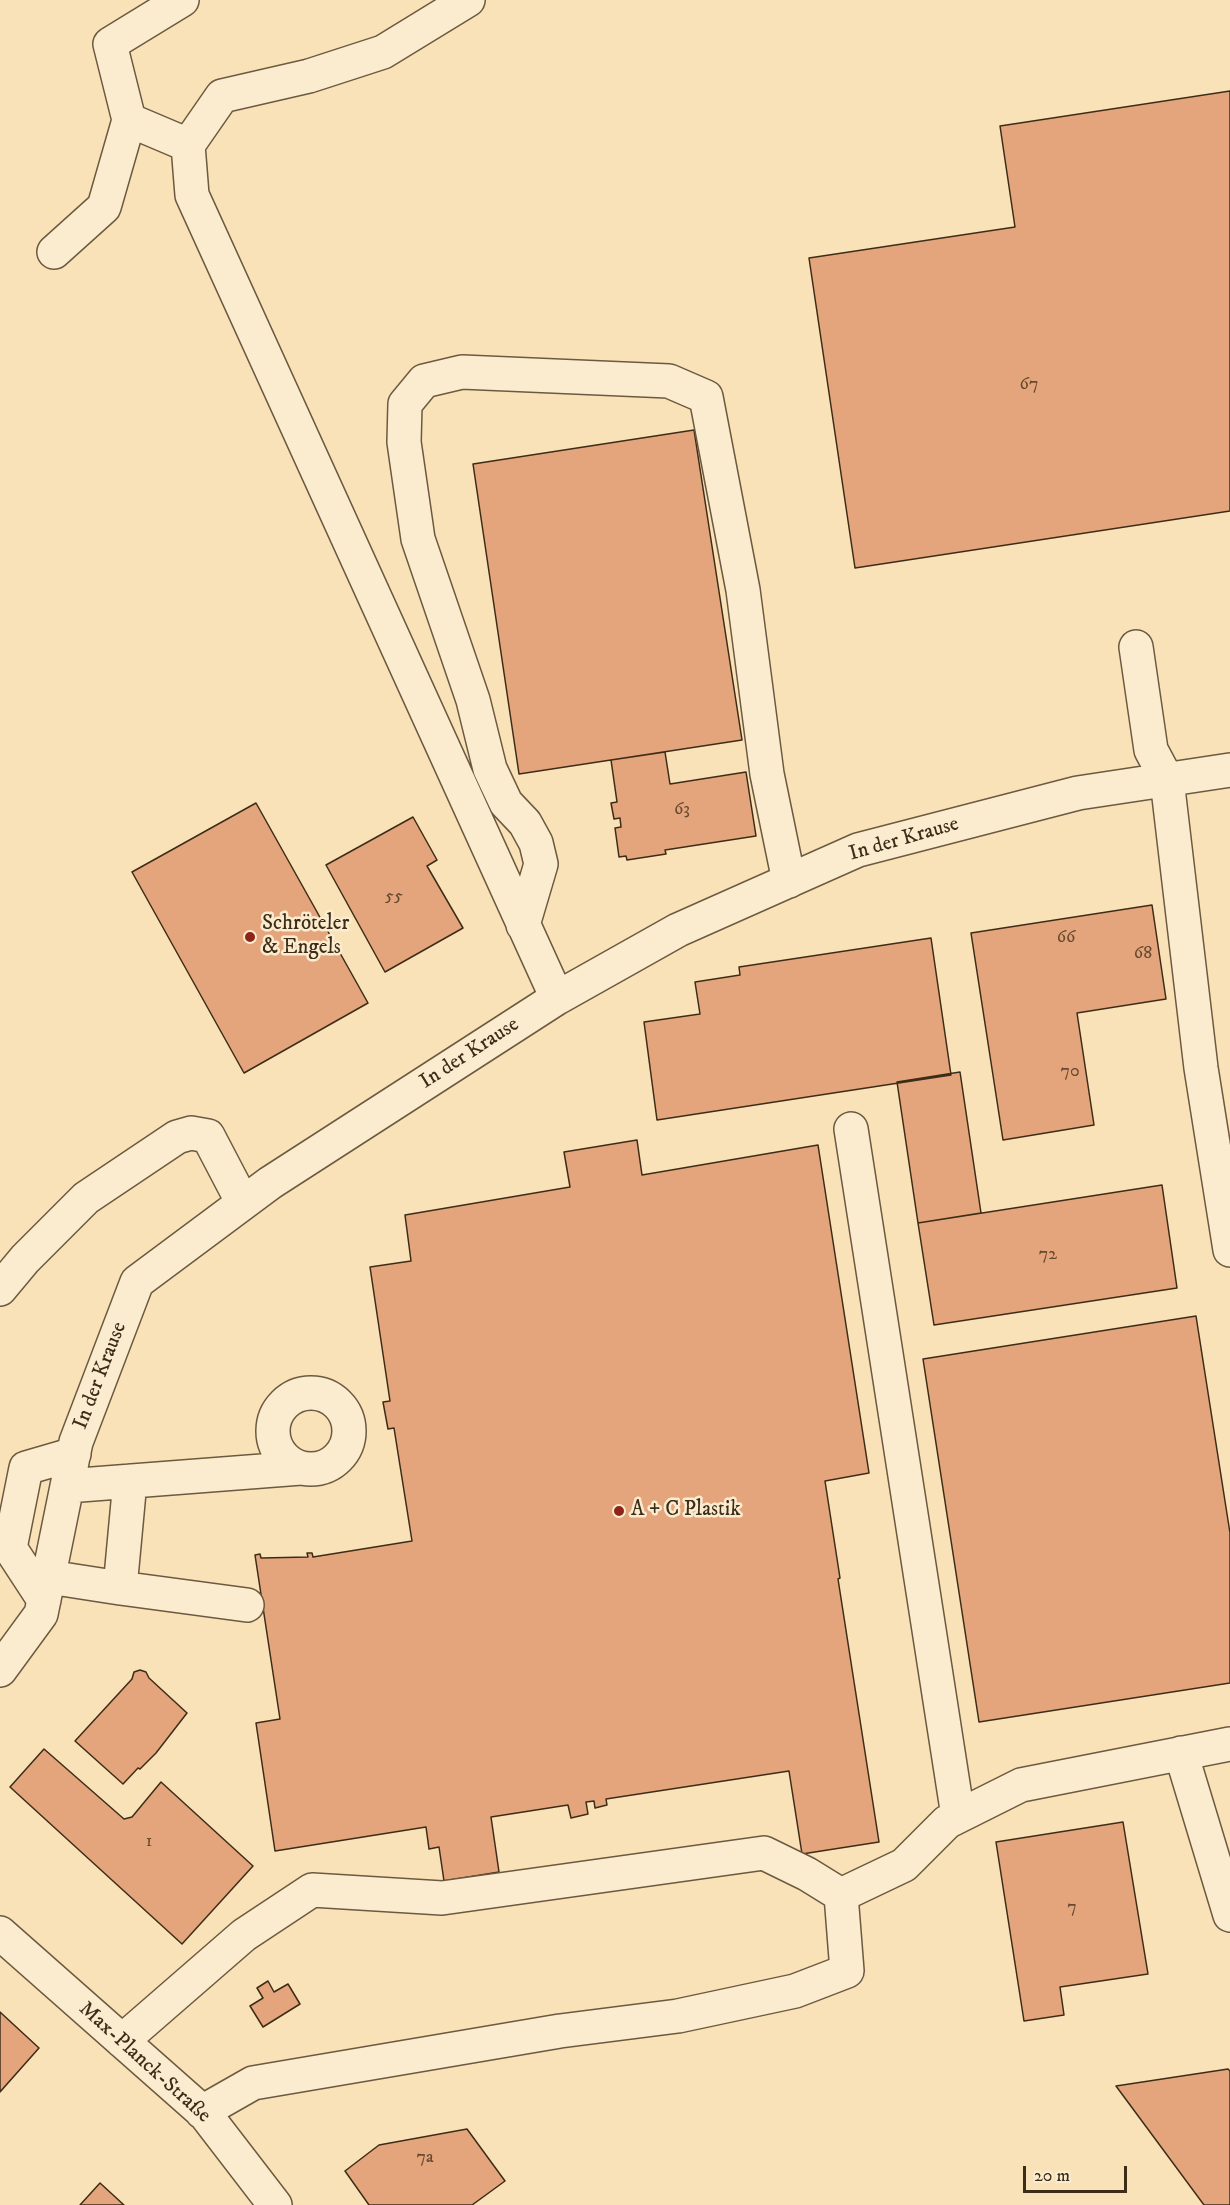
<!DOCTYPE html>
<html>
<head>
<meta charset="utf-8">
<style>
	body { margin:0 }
	#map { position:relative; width:1230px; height:2205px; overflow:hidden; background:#f9e2b7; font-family:"IM FELL DW Pica",serif }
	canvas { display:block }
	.scale { position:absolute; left:1023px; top:2166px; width:104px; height:27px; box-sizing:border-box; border:3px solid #3d2d18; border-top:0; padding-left:8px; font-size:18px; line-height:21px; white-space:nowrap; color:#3d2d18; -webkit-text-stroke:4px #fbecd0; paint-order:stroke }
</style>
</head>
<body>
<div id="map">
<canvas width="1230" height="2205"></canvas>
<div class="scale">20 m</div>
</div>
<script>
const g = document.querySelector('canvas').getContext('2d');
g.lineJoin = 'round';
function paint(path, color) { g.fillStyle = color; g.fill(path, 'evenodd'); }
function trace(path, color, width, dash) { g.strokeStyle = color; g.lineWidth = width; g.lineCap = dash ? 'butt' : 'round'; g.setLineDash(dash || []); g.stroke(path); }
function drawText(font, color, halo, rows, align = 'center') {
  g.font = font + ' "IM FELL DW Pica",serif'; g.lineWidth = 5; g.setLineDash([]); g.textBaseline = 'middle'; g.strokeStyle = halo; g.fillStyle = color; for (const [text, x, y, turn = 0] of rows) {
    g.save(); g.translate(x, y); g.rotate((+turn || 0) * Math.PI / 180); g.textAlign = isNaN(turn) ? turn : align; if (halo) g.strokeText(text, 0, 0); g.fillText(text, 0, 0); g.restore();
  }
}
const building = new Path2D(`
	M1230 91V511L855 568 809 258 1015 227 1000 126Z
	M694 430 742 740 519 774 473 464Z
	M665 752 670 784 746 772 756 836 665 850 666 854 627 860 626 856 619 857 615 828 621 827 620 818 614 819 611 803 617 802 611 760Z
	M256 803 368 1003 244 1073 132 872Z
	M413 817 437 860 427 866 463 928 385 972 326 865Z
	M1152 905 1166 999 1077 1013 1094 1125 1003 1140 971 933Z
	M931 938 951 1075 657 1120 644 1022 700 1014 695 982 740 975 739 967Z
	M960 1072 981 1213 918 1223 897 1082Z
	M637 1140 642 1175 818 1145 869 1473 825 1481 840 1578 838 1579 879 1842 802 1854 789 1771 606 1799 607 1805 595 1808 594 1801 586 1802 588 1814 571 1818 568 1805 491 1817 499 1872 444 1881 439 1847 429 1849 426 1827 275 1851 256 1723 280 1719 255 1555 260 1554 261 1558 308 1557 307 1553H312L313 1557 412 1541 394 1428 388 1429 383 1402 390 1401 370 1267 411 1261 405 1215 570 1187 564 1152Z
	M1162 1185 1177 1288 934 1325 918 1223Z
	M1196 1316 1230 1533V1683L979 1722 923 1359Z
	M140 1670 146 1672 149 1678 187 1713 156 1753 140 1769 138 1768 123 1784 75 1741 132 1679 134 1672Z
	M44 1749 124 1819 132 1817 161 1782 253 1866 182 1944 10 1787Z
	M1123 1822 1148 1974 1060 1987 1064 2015 1024 2021 996 1842Z
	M268 1981 274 1992 288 1984 300 2004 263 2027 250 2006 263 1998 257 1988Z
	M0 2012 39 2048 0 2092Z
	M1228 2069 1230 2071V2205H1204L1116 2086Z
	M467 2129 505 2181 472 2205H369L345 2171 379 2145Z
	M100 2183 124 2205H80Z`);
paint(building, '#e4a57c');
trace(building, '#3d2d18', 1.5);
const minor = new Path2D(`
	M182 0 110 44 129 120 188 145
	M468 0 383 52 309 76 222 96 188 145 192 195 557 998
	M54 252 104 207 129 120
	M1136 647 1151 750 1167 780 1201 1068 1230 1250
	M523 925 541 864 536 843 525 823 506 803 490 769 473 700 418 539 404 442 405 404 424 381 462 372 669 381 706 397 743 590 767 774 789 881
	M851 1129 958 1816
	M0 1289 25 1259 86 1198 177 1137 191 1133 208 1136 243 1203
	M273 1431a38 38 0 1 1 76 0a38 38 0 1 1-76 0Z
	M130 1481 120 1588 247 1605
	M67 1486 301 1468
	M49 1577 120 1588
	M44 1600 10 1548 26 1468 74 1454
	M0 1670 41 1614 76 1442 137 1282 270 1183 557 998 678 930 858 850 1078 793 1230 770
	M1181 1753 1230 1915
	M0 1933 205 2114 275 2205
	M122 2041 244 1935 312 1890 442 1898 764 1853 807 1874 841 1895 904 1865 947 1822 1021 1785 1230 1744
	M202 2112 253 2083 560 2031 678 2016 795 1991 847 1971 841 1895`);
trace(minor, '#6c5a40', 36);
trace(minor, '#fbecd0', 33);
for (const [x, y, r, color] of [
	[250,937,6,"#8f2418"],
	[619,1511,6,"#8f2418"]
]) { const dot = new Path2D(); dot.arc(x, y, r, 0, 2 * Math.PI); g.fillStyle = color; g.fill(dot); trace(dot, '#fbecd0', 2); }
drawText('18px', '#674b31', null, [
	["67",1029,385],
	["63",682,810],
	["55",394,897],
	["66",1066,938],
	["68",1143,954],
	["70",1070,1072],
	["72",1048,1255],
	["1",149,1842],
	["7",1072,1908],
	["7a",425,2158]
]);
drawText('21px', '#3d2d18', '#fbecd0', [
	["In der Krause",904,840,-16],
	["In der Krause",470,1054,-33],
	["In der Krause",101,1376,-69],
	["Max-Planck-Straße",144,2063,42]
]);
drawText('21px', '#3d2d18', '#fbecd0', [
	["Schröteler",262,925],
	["& Engels",262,949],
	["A + C Plastik",631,1511]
], 'left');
</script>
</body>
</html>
